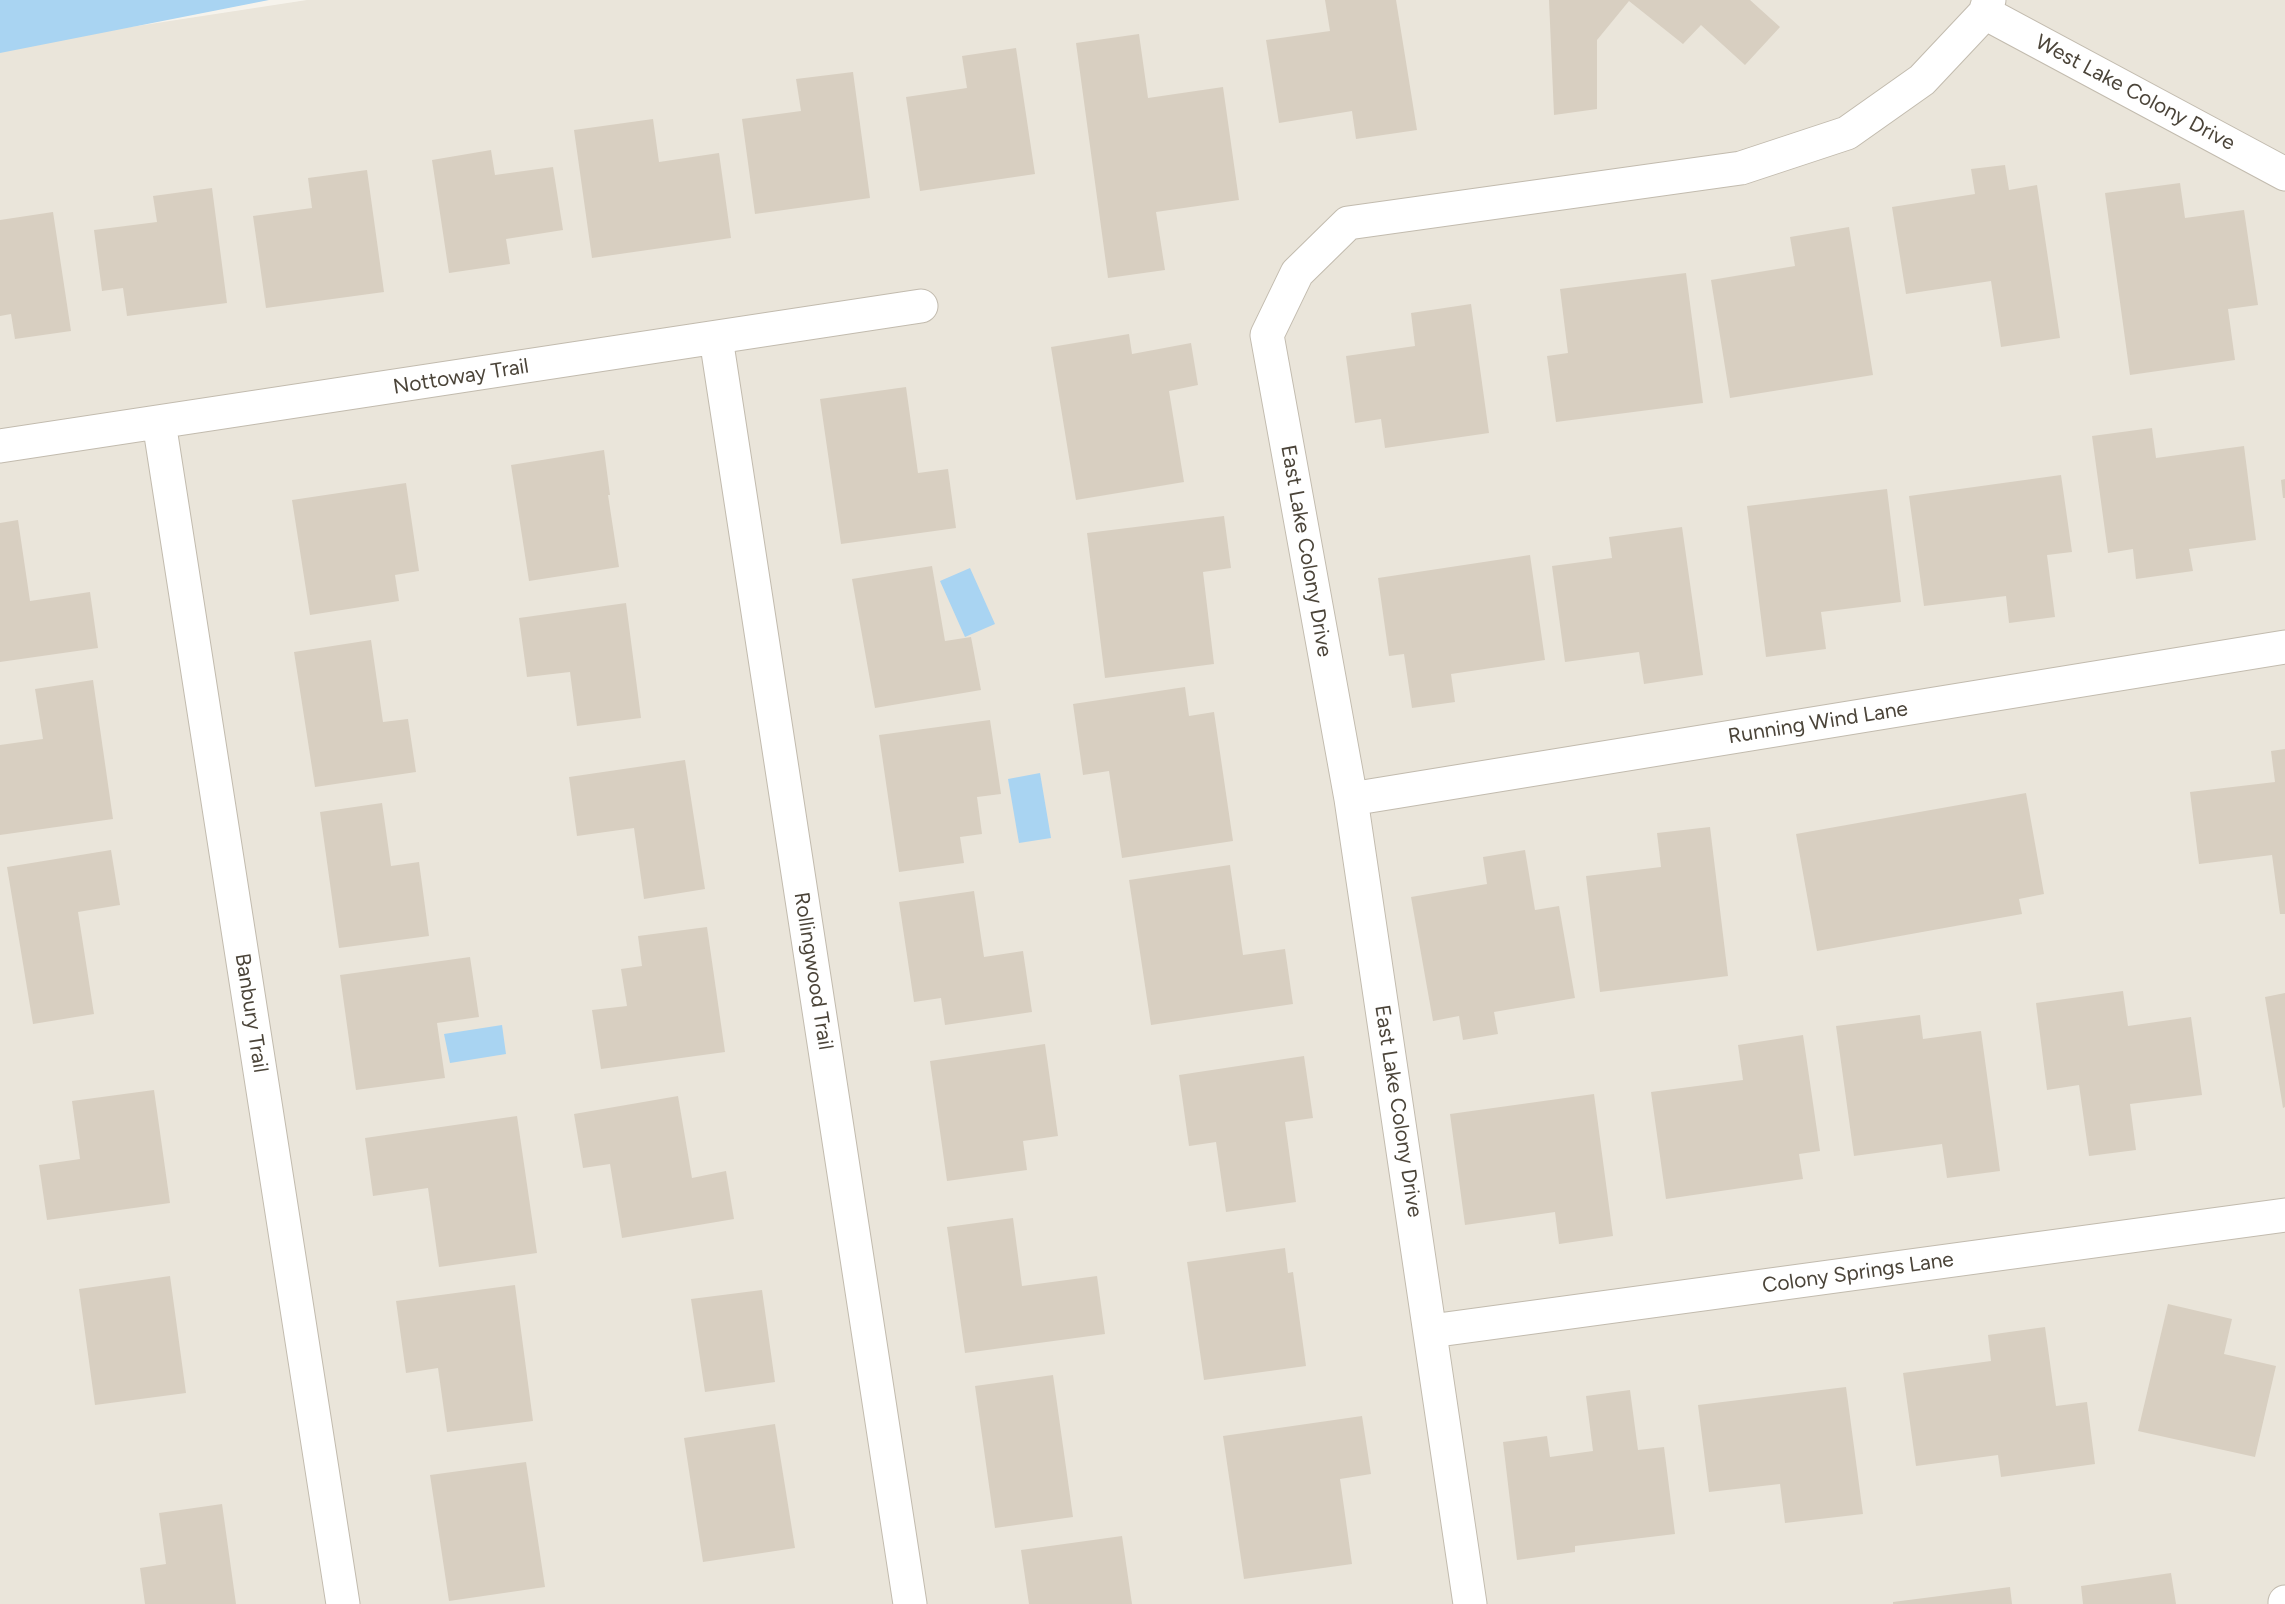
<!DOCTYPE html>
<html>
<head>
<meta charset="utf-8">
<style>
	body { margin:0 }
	canvas { display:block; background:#f6f3ec }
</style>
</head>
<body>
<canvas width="2285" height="1604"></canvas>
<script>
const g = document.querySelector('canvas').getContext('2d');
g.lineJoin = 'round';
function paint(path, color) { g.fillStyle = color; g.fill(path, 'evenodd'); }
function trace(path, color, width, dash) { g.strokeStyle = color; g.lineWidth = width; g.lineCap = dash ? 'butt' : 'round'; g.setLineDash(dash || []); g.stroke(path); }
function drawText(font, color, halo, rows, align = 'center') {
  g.font = font + ' Figtree,sans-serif'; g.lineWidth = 6; g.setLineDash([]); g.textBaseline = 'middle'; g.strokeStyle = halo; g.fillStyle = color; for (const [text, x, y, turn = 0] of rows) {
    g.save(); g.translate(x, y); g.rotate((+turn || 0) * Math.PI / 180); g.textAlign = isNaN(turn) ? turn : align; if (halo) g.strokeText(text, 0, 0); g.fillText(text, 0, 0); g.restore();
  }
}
paint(new Path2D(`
	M307 0H2285V1604H0V47Z`), '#eae5da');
paint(new Path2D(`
	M0 0H269L0 53Z
	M970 568 995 624 965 637 940 581Z
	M1040 773 1051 838 1019 843 1008 779Z
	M502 1025 506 1054 450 1063 444 1034Z`), '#a9d4f2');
paint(new Path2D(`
	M1325 0H1396L1417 130 1356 139 1352 111 1279 123 1266 40 1330 31Z
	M1549 0H1750L1780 27 1745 65 1701 25 1683 44 1629 1 1597 40V109L1554 115Z
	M1139 34 1148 98 1223 87 1239 200 1156 212 1165 270 1108 278 1076 43Z
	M1016 48 1035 174 920 191 906 97 967 88 962 56Z
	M853 72 870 198 755 214 742 119 801 111 796 79Z
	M653 119 659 162 719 153 731 238 592 258 574 130Z
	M491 150 495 175 553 167 563 230 506 239 510 264 449 273 432 160Z
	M2005 165 2009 190 2037 185 2060 338 2001 347 1991 281 1906 294 1892 207 1975 194 1971 169Z
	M367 170 384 292 266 308 253 216 312 208 308 178Z
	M2180 183 2185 218 2244 210 2258 305 2228 309 2235 360 2130 375 2105 193Z
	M212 188 227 303 127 316 123 288 102 291 94 230 157 222 153 196Z
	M53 212 71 331 15 339 11 314 0 316V220Z
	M1849 227 1873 375 1730 398 1711 280 1795 266 1790 237Z
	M1686 273 1703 403 1556 422 1547 356 1568 353 1560 289Z
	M1471 304 1489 433 1385 448 1381 419 1355 423 1346 356 1415 346 1411 313Z
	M1129 334 1132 354 1191 343 1198 385 1169 391 1184 482 1076 500 1051 347Z
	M906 387 918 473 948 469 956 528 841 544 820 399Z
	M2152 428 2156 458 2244 446 2256 540 2189 549 2193 571 2136 579 2133 549 2108 553 2092 436Z
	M604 450 610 495H608L619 567 529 581 511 465Z
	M2061 475 2072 552 2047 555 2055 617 2009 623 2006 596 1924 606 1909 496Z
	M2285 479V498H2283L2281 480Z
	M406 483 419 571 395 575 399 601 310 615 292 500Z
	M1887 489 1901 602 1821 612 1826 649 1766 657 1747 506Z
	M1224 516 1231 568 1203 572 1214 664 1105 678 1087 533Z
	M18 520 30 601 90 592 98 648 0 662V523Z
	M1682 527 1703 675 1644 684 1639 652 1565 662 1552 566 1612 558 1609 537Z
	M1530 555 1545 660 1451 674 1455 702 1412 708 1404 654 1389 656 1378 578Z
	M932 566 945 641 971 637 981 690 875 708 852 579Z
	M626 603 641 718 577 726 570 672 527 677 519 618Z
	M371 640 383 722 408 719 416 772 315 787 294 652Z
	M93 680 113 819 0 835V745L43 739 35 689Z
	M1185 687 1189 716 1214 712 1233 841 1122 858 1109 771 1083 775 1073 704Z
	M990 720 1001 794 977 797 982 834 960 837 964 863 899 872 879 735Z
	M2285 749V914H2280L2272 855 2199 864 2190 792 2275 782 2271 751Z
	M685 760 705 889 644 899 634 828 577 836 569 777Z
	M2026 793 2044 894 2019 899 2022 914 1817 951 1796 834Z
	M382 803 391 866 419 862 429 936 339 948 320 812Z
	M1710 827 1728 976 1600 992 1586 876 1661 867 1657 833Z
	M111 850 120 905 78 912 94 1014 33 1024 7 867Z
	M1525 850 1535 910 1559 906 1575 998 1494 1012 1498 1034 1463 1040 1459 1016 1433 1021 1411 897 1487 884 1483 857Z
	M1230 865 1243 955 1285 949 1293 1004 1151 1025 1129 880Z
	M974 891 984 957 1023 951 1032 1012 945 1025 941 998 914 1002 899 902Z
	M707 927 725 1052 601 1069 592 1010 627 1006 621 969 642 966 638 936Z
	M470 957 479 1017 437 1023 445 1078 356 1090 340 975Z
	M2123 991 2128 1026 2191 1017 2202 1095 2130 1104 2136 1150 2089 1156 2079 1085 2047 1090 2036 1003Z
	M2285 993V1107L2283 1108 2265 997Z
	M1920 1015 1923 1039 1981 1031 2000 1171 1947 1178 1942 1144 1854 1156 1836 1026Z
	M1803 1035 1820 1151 1799 1154 1803 1179 1666 1199 1651 1092 1743 1080 1738 1045Z
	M1045 1044 1058 1136 1023 1141 1027 1170 947 1181 930 1061Z
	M1304 1056 1313 1118 1285 1122 1296 1202 1226 1212 1216 1142 1189 1146 1179 1075Z
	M154 1090 170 1203 47 1220 39 1165 80 1159 72 1101Z
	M1594 1094 1613 1236 1559 1244 1555 1212 1465 1225 1450 1114Z
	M678 1096 692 1178 726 1171 734 1219 622 1238 610 1164 583 1168 574 1114Z
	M517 1116 537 1253 439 1267 428 1188 373 1196 365 1138Z
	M1013 1218 1022 1286 1097 1276 1105 1334 965 1353 947 1227Z
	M1285 1248 1288 1273 1293 1272 1306 1366 1204 1380 1187 1262Z
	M170 1276 186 1393 95 1405 79 1289Z
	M515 1285 533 1421 447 1432 438 1368 406 1373 396 1301Z
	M762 1290 775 1382 705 1392 691 1299Z
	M2168 1304 2232 1319 2224 1354 2276 1366 2255 1457 2138 1431Z
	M2045 1327 2056 1406 2087 1402 2095 1464 2001 1477 1998 1455 1916 1466 1903 1373 1991 1361 1988 1335Z
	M1053 1375 1073 1517 995 1528 975 1386Z
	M1846 1387 1863 1514 1785 1523 1780 1484 1709 1492 1698 1405Z
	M1630 1390 1638 1450 1664 1447 1675 1534 1575 1546V1552L1517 1560 1503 1442 1547 1436 1550 1457 1593 1451 1586 1396Z
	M1362 1416 1371 1474 1340 1479 1352 1564 1244 1579 1223 1436Z
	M775 1424 795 1548 703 1562 684 1438Z
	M526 1462 545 1587 449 1601 430 1475Z
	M222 1504 236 1604H145L140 1568 166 1564 159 1513Z
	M1122 1536 1132 1604H1029L1021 1550Z
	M2171 1573 2176 1604H2083L2081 1586Z
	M2010 1587 2012 1604H1893V1602Z`), '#d8cfc1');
const minor = new Path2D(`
	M1985 13 2285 174
	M716 338 910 1604
	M159 422 343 1604
	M0 446 921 306
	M1351 799 2285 647
	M1431 1331 2285 1215
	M1470 1604 1351 799 1267 335 1297 273 1348 223 1741 168 1847 133 1922 80 1985 13 1989 0
	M2285 1604V1602`);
trace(minor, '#c2bbae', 35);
trace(minor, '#fff', 33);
drawText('21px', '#4b4439', '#fff', [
	["West Lake Colony Drive",2135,93,28],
	["Nottoway Trail",461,377,-9],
	["East Lake Colony Drive",1306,551,80],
	["Running Wind Lane",1818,723,-9],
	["Rollingwood Trail",813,971,81],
	["Banbury Trail",251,1013,81],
	["East Lake Colony Drive",1398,1111,81],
	["Colony Springs Lane",1858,1273,-8]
]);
</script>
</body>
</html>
